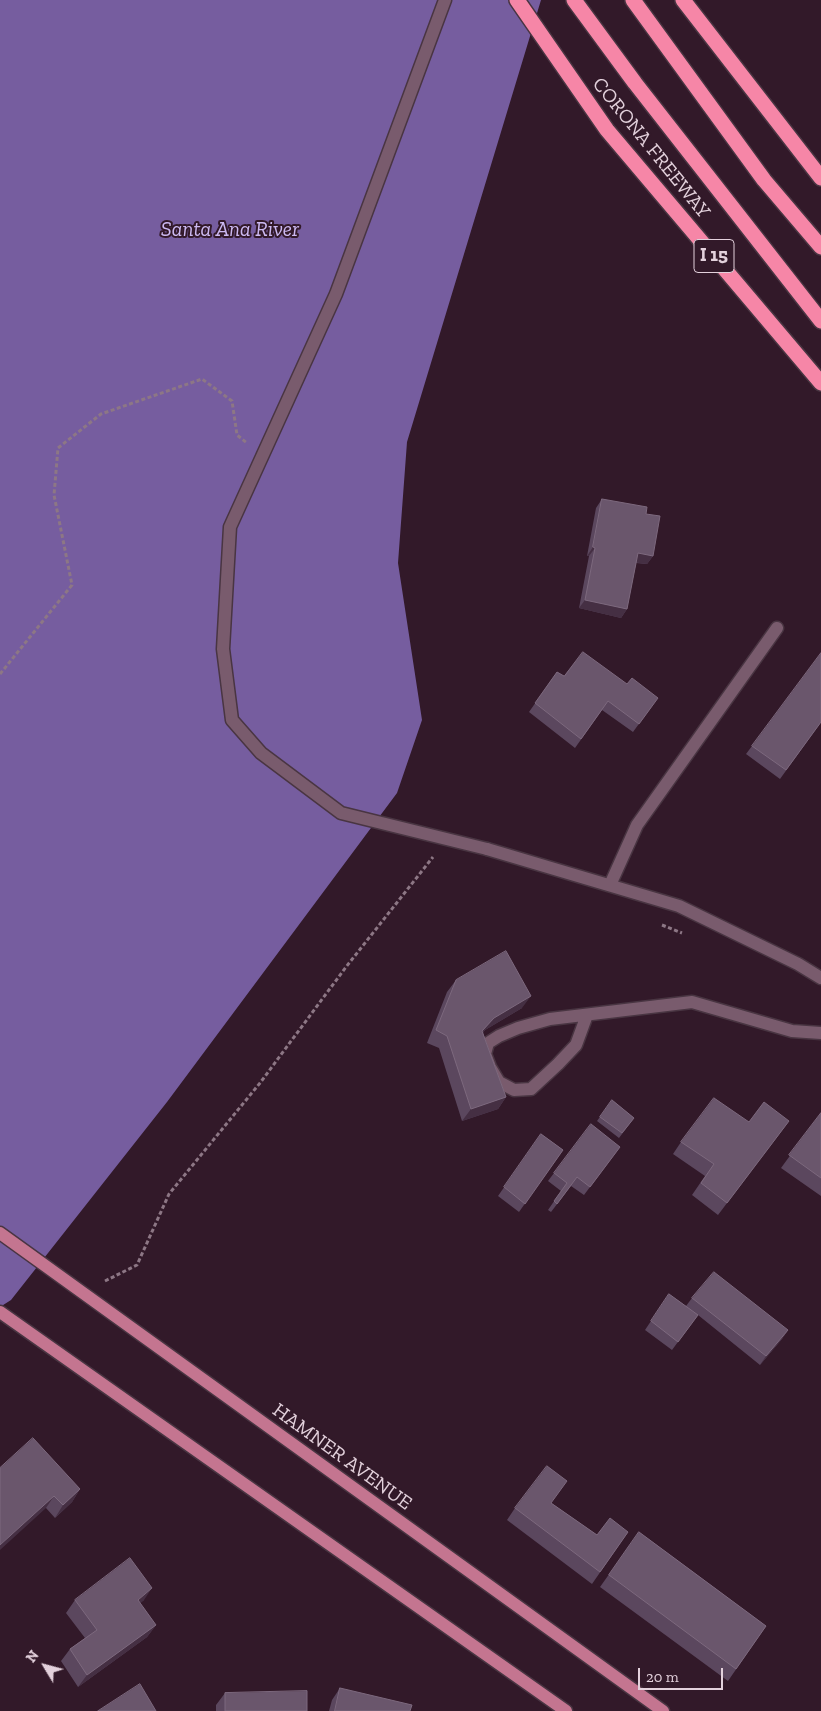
<!DOCTYPE html>
<html>
<head>
<meta charset="utf-8">
<style>
	body { margin:0 }
	#map { position:relative; width:821px; height:1711px; overflow:hidden; background:#321929; font-family:"Zilla Slab",serif }
	canvas { display:block }
	.north { position:absolute; left:20px; top:1641px; width:50px; height:50px; -webkit-text-stroke:4px #321929; paint-order:stroke; rotate:307deg; font-size:14px; font-weight:700; line-height:20px; text-align:center; color:#e3d1dc }
	.north::after { content:''; display:block; margin:auto; width:18px; height:22px; background:#e3d1dc; clip-path:polygon(50% 0,100% 100%,50% 72%,0 100%) }
	.scale { position:absolute; left:638px; top:1668px; width:85px; height:22px; box-sizing:border-box; border:2px solid #e3d1dc; border-top:0; padding-left:6px; font-size:15px; line-height:18px; white-space:nowrap; color:#e3d1dc; -webkit-text-stroke:4px #321929; paint-order:stroke }
</style>
</head>
<body>
<div id="map">
<canvas width="821" height="1711"></canvas>
<div class="north">N</div>
<div class="scale">20 m</div>
</div>
<script>
const g = document.querySelector('canvas').getContext('2d');
g.lineJoin = 'round';
function paint(path, color) { g.fillStyle = color; g.fill(path, 'evenodd'); }
function trace(path, color, width, dash) { g.strokeStyle = color; g.lineWidth = width; g.lineCap = dash ? 'butt' : 'round'; g.setLineDash(dash || []); g.stroke(path); }
function drawText(font, color, halo, rows, align = 'center') {
  g.font = font + ' "Zilla Slab",serif'; g.lineWidth = 4; g.setLineDash([]); g.textBaseline = 'middle'; g.strokeStyle = halo; g.fillStyle = color; for (const [text, x, y, turn = 0] of rows) {
    g.save(); g.translate(x, y); g.rotate((+turn || 0) * Math.PI / 180); g.textAlign = isNaN(turn) ? turn : align; if (halo) g.strokeText(text, 0, 0); g.fillText(text, 0, 0); g.restore();
  }
}
paint(new Path2D(`
	M0 0H541L407 442 398 563 422 720 397 793 167 1102 11 1300 0 1307Z`), '#765d9f');
const service = new Path2D(`
	M445 0 336 294 230 527 223 649 232 720 261 753 341 813 487 849
	M587 1015 576 1045 558 1064 531 1089 514 1090 499 1082 490 1067 485 1054 488 1043 499 1036 518 1028 550 1019 692 1002 792 1031 821 1033`);
const minor = new Path2D(`
	M487 849 679 906 798 964 821 978
	M610 885 637 825 777 628`);
const primary = new Path2D(`
	M0 1233 663 1711
	M0 1312 566 1711`);
const motorway = new Path2D(`
	M517 0 607 130 821 383
	M574 0 635 83 821 321
	M633 0 764 180 821 247
	M683 0 821 178`);
trace(service, '#493542', 15);
trace(minor, '#493542', 15);
trace(primary, '#493542', 15);
trace(motorway, '#493542', 18);
trace(new Path2D(`
	M0 674 72 585 54 495 58 448 101 414 202 379 232 401 237 435 247 443
	M662 925 682 933
	M105 1281 137 1265 169 1194 260 1083 346 967 433 857`), '#8d7785', 3, [4, 2.5]);
trace(service, '#795b6d', 12);
trace(minor, '#795b6d', 12);
trace(primary, '#c47590', 12);
trace(motorway, '#f686a7', 15);
paint(new Path2D(`
	M602 499 646 514 653 556 647 564 636 563 627 609 621 618 579 608 589 556H587L596 508Z
	M557 672 564 676 652 706 633 732 602 710 575 748 529 712Z
	M821 722 780 779 746 754 752 746Z
	M456 980 522 1008 485 1030 483 1033 506 1097 498 1109 462 1121 439 1048 427 1043 447 992Z
	M612 1100 634 1118 619 1138 597 1121Z
	M821 1113V1196L781 1168Z
	M789 1121 718 1215 692 1195 705 1176 673 1154 681 1142 749 1122Z
	M541 1134 563 1150 519 1212 498 1196Z
	M620 1147 584 1195 571 1186 551 1212 548 1210 561 1191 548 1181 554 1173Z
	M669 1294 686 1306 692 1298 788 1330 782 1339 760 1365 698 1315 672 1350 645 1330Z
	M0 1468 80 1489 72 1502 55 1518 46 1508Z
	M551 1503 597 1535 628 1532 592 1584 507 1520 515 1508Z
	M639 1532 766 1626 728 1681 600 1587Z
	M75 1600H144L140 1603 156 1625 147 1637 78 1687 61 1661 70 1649 85 1638 66 1613Z
	M340 1688 410 1711H329L332 1700Z
	M225 1693 307 1711H216V1705Z`), '#5b475e');
paint(new Path2D(`
	M593 547 595 548 589 556H587Z
	M638 553 653 556 647 564 632 562Z
	M585 600 627 609 621 618 579 608Z
	M531 996 522 1008 485 1030 474 1044 482 1031 494 1018Z
	M506 1097 498 1109 462 1121 471 1109Z
	M788 1330 782 1339 760 1365 766 1356Z
	M80 1489 72 1502 55 1518 63 1505Z
	M54 1496 46 1508 0 1550V1545Z
	M152 1588 144 1600 129 1613 138 1600Z
	M156 1625 147 1637 78 1687 87 1675Z`), '#452f43');
const building = new Path2D(`
	M602 499 647 507 646 514 660 516 653 556 638 553 627 609 585 600 595 548 593 547Z
	M583 652 627 684 632 678 658 698 639 724 608 701 581 739 535 703 557 672 564 676Z
	M821 653V722L786 770 752 746Z
	M506 951 531 996 494 1018 482 1031 506 1097 471 1109 447 1036 436 1030 456 980Z
	M714 1098 749 1122 764 1102 789 1121 727 1203 701 1183 714 1164 681 1142Z
	M612 1100 634 1118 622 1133 600 1117Z
	M821 1113V1178L789 1155Z
	M591 1124 620 1147 590 1187 577 1177 557 1204 554 1201 567 1183 554 1173Z
	M541 1134 563 1150 525 1204 504 1187Z
	M714 1272 788 1330 766 1356 692 1298Z
	M669 1294 698 1315 678 1342 651 1321Z
	M33 1438 80 1489 63 1505 54 1496 0 1545V1468Z
	M547 1466 567 1481 551 1503 597 1535 610 1518 628 1532 600 1572 515 1508Z
	M639 1532 766 1626 736 1669 609 1575Z
	M130 1558 152 1588 138 1600 156 1625 87 1675 70 1649 97 1630 75 1600Z
	M140 1684 156 1711H98Z
	M340 1688 412 1705 410 1711H335Z
	M307 1691V1711H225V1693Z`);
paint(building, '#6a566c');
trace(building, '#7d697e', 1);
for (const [x, y, w] of [
	[714,256,40]
]) { const box = new Path2D(); box.roundRect(x - w / 2, y - 16.5, w, 33, 4); g.fillStyle = '#321929'; g.fill(box); trace(box, '#e3d1dc', 1); }
drawText('bold 19px', '#e3d1dc', null, [
	["I 15",714,256]
]);
drawText('20px', '#e3d1dc', '#321929', [
	["CORONA FREEWAY",651,148,51],
	["HAMNER AVENUE",342,1457,36]
]);
drawText('italic 21px', '#ccb9f2', '#321929', [
	["Santa Ana River",230,230]
]);
</script>
</body>
</html>
